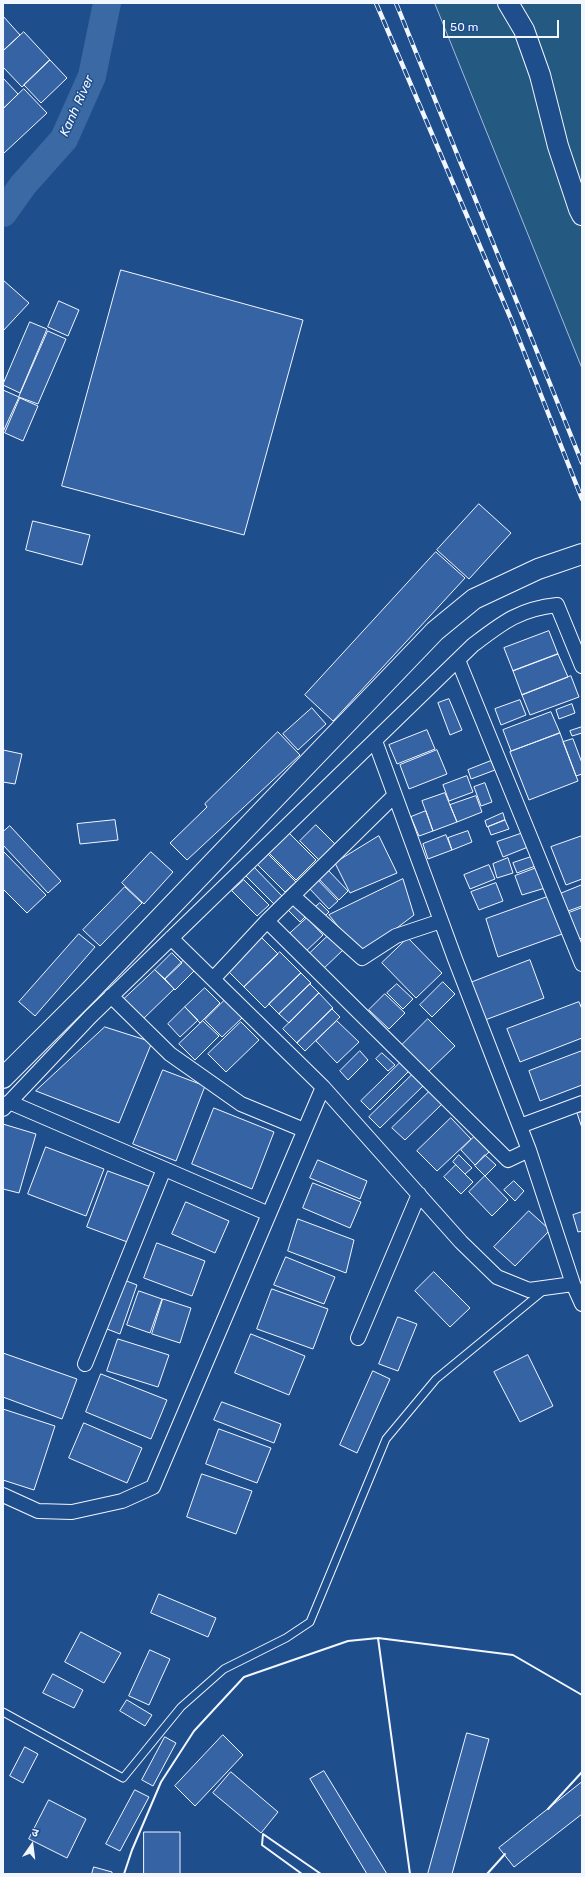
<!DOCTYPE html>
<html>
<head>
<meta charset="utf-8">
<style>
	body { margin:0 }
	#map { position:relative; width:585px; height:1877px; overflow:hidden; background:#1f4e8c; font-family:Rubik,"Noto Sans Devanagari",sans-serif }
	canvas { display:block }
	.frame { position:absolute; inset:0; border:4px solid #f2f6ff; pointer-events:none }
	.north { position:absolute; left:12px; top:1825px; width:40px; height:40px; -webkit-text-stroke:3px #1f4e8c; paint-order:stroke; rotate:14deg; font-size:11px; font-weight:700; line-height:16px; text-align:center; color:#f2f6ff }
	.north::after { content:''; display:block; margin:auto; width:14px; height:18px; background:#f2f6ff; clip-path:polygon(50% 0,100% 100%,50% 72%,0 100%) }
	.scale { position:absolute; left:443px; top:20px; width:116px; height:18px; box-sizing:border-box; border:2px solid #f2f6ff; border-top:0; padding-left:5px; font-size:12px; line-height:14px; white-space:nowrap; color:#f2f6ff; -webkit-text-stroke:3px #1f4e8c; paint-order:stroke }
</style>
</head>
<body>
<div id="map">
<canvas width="585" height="1877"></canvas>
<div class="frame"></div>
<div class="north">उ</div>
<div class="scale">50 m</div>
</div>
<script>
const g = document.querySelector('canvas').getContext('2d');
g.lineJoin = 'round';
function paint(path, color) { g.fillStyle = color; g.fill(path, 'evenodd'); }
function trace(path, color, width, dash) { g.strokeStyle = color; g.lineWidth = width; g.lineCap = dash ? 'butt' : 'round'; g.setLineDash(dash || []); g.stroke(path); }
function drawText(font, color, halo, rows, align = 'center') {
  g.font = font + ' Rubik,sans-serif'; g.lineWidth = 3; g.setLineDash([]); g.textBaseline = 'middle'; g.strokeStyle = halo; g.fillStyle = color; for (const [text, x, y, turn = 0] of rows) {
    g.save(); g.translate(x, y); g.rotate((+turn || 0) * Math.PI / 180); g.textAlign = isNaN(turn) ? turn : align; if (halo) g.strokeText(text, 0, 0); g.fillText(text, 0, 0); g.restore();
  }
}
const green = new Path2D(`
	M435 3H582V368Z`);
paint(green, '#245a82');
trace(green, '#a8bbd7', 1);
trace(new Path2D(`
	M3 213 23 185 64 139 92 76 107 3`), '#3b69a3', 28);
const building = new Path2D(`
	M3 16 20 35 3 51Z
	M24 32 50 60 22 87 3 67V51Z
	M50 60 67 78 41 103 24 85Z
	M3 78 18 94 3 109Z
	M24 89 47 113 3 154V109Z
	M121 270 303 320 244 535 62 486Z
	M3 280 29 303 3 331Z
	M59 301 79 310 68 336 48 327Z
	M30 322 47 329 20 393 3 385Z
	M48 331 66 339 38 404 19 397Z
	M3 390 19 397 3 432Z
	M20 398 38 406 23 441 5 433Z
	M479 504 511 533 469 579 437 550Z
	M33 521 90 535 82 565 26 550Z
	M436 552 465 578 333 721 305 695Z
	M549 631 558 654 513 671 504 648Z
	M558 654 568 677 522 695 513 671Z
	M571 676 579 697 530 715 522 695Z
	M449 699 462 730 450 735 438 703Z
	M520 700 526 715 501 725 495 709Z
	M572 704 575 713 559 719 556 710Z
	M312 708 326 724 298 750 283 734Z
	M551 712 560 733 511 751 503 730Z
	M582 727V733L572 736 570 731Z
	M427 730 435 749 397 764 389 745Z
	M278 732 300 755 187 860 170 843 207 807 205 804Z
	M560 733 578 781 529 800 510 752Z
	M573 739 582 763V774L576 776 563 742Z
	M3 750 22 754 15 784 3 782Z
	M437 750 447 774 409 789 400 765Z
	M491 761 495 770 471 779 468 770Z
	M467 776 473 792 449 801 443 785Z
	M485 783 492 802 481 806 474 787Z
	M445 793 457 822 433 831 422 801Z
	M476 796 482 812 457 822 450 805Z
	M426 811 433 831 419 836 411 817Z
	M503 813 505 820 487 827 485 821Z
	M115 820 118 840 80 844 77 824Z
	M505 820 509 829 491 835 488 827Z
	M316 825 338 847 322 863 300 841Z
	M10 826 61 881 48 893 3 845V832Z
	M468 831 472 842 452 850 448 838Z
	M289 833 316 860 296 880 269 853Z
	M523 833 528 847 503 857 497 842Z
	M446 835 452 850 428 859 423 844Z
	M379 836 397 873 350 893 335 863Z
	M582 836V879L566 885 551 847Z
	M3 851 46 895 27 913 3 889Z
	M151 852 173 872 144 904 122 883Z
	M266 852 296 882 285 892 256 863Z
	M534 856 538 865 517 873 513 863Z
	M508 858 513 873 497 878 493 864Z
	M251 864 282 896 274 904 242 872Z
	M489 865 495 879 470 889 464 875Z
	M539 867 545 888 522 895 515 876Z
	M327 869 348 891 339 900 318 878Z
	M316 878 338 901 329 909 308 887Z
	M403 879 414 915 361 955 329 915Z
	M244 880 269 905 257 916 232 891Z
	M496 883 503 901 479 910 471 892Z
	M582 885V906L568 911 560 894Z
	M125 887 142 903 100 946 83 930Z
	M550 896 565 933 498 957 486 919Z
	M320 903 329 912 321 920 312 910Z
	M292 904 305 917 300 922 287 909Z
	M582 908V938L576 940 566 914Z
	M307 918 323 935 303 954 286 937Z
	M79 934 95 947 35 1016 19 1002Z
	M329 935 343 950 321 971 307 956Z
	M261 937 278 954 244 987 227 970Z
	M408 938 442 973 416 998 382 963Z
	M280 952 301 973 265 1008 244 987Z
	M172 953 182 963 165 979 155 970Z
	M184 960 194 971 175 990 165 979Z
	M530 960 544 998 485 1020 470 983Z
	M155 970 174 989 141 1021 122 1001Z
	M301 973 311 983 279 1014 269 1004Z
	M443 982 455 994 432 1017 420 1005Z
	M310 984 319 993 289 1023 279 1014Z
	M397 984 413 999 403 1009 387 993Z
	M205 988 220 1003 200 1023 185 1007Z
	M319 993 333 1008 297 1043 283 1029Z
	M385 994 405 1013 389 1029 369 1010Z
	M225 1000 242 1018 222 1037 205 1020Z
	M579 1002 582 1009V1038L520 1062 507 1029Z
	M185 1007 198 1020 180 1037 168 1024Z
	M332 1009 340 1017 305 1051 297 1043Z
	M428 1019 455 1046 428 1072 402 1045Z
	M203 1021 219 1036 195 1060 179 1044Z
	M337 1021 359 1042 337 1063 316 1041Z
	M241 1022 259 1040 226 1072 208 1054Z
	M105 1027 152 1042 119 1123 36 1091Z
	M360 1051 368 1060 348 1080 340 1071Z
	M582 1051V1085L540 1101 529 1071Z
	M382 1053 395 1065 388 1071 376 1059Z
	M401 1062 410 1070 370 1110 361 1101Z
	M163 1070 205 1086 176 1161 133 1144Z
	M414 1073 425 1084 380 1128 369 1117Z
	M430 1091 442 1104 405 1140 392 1128Z
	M214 1108 274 1132 252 1189 192 1164Z
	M582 1112V1128L577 1113Z
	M451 1118 471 1139 437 1171 417 1151Z
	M3 1124 36 1134 19 1193 3 1189Z
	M474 1137 489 1152 475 1165 461 1150Z
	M46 1147 104 1169 86 1216 28 1194Z
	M459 1155 472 1168 465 1174 453 1162Z
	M485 1155 496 1165 485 1176 475 1166Z
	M318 1160 367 1181 360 1199 310 1178Z
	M456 1165 473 1182 461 1194 444 1177Z
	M108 1171 151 1187 130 1243 87 1227Z
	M485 1176 508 1200 492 1216 469 1192Z
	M514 1181 524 1191 515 1201 504 1190Z
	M313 1183 361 1202 350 1228 303 1208Z
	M186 1202 229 1221 215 1253 172 1234Z
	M529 1211 550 1230 515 1266 494 1247Z
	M582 1212V1231L578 1232 573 1215Z
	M298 1219 354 1240 346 1273 288 1251Z
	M157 1243 205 1261 192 1296 144 1278Z
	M286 1257 335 1277 324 1304 274 1285Z
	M434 1272 470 1308 450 1327 415 1291Z
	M124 1280 137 1285 120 1334 107 1329Z
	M272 1289 328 1309 313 1349 257 1329Z
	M139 1291 162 1299 150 1333 127 1325Z
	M163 1299 191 1308 180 1343 152 1334Z
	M398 1317 417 1324 398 1371 379 1364Z
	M251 1334 305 1356 289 1395 235 1373Z
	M118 1339 169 1355 158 1387 107 1371Z
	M3 1353 77 1379 62 1419 3 1397Z
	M528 1355 553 1406 520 1422 494 1372Z
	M373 1371 390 1379 357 1453 340 1445Z
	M101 1374 167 1400 151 1439 86 1412Z
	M222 1402 281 1424 274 1443 214 1420Z
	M3 1409 55 1426 34 1490 3 1480Z
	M84 1423 142 1448 127 1483 69 1458Z
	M219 1429 271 1448 257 1483 206 1464Z
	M202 1474 252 1491 236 1534 187 1517Z
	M159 1594 216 1618 208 1637 151 1613Z
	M81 1632 121 1653 104 1683 65 1662Z
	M150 1650 170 1659 149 1705 129 1696Z
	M53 1674 83 1690 74 1708 43 1693Z
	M127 1700 152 1715 145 1726 120 1711Z
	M467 1733 489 1739 452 1874H428Z
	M223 1735 243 1755 195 1806 175 1786Z
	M165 1737 176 1743 153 1786 142 1780Z
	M25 1747 38 1754 23 1783 10 1776Z
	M324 1771 387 1874H367L310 1779Z
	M231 1772 278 1812 261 1833 213 1793Z
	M582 1782V1814L514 1867 499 1848Z
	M135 1790 149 1797 120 1851 106 1844Z
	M49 1800 86 1819 67 1858 29 1839Z
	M144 1832H180V1874H144Z
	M94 1867 112 1872V1874H92Z`);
paint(building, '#3563a3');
trace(building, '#f2f6ff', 1);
const lane = new Path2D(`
	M3 1712 123 1778 181 1707 224 1669 286 1638 310 1622 386 1439 436 1379 543 1291`);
const street = new Path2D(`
	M458 660 582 964
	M375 741 455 959 529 1150 573 1284 582 1304
	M293 896 362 958 396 936 441 921
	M267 921 508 1160 529 1150
	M171 938 323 1087 461 1242 497 1277 529 1290 573 1284
	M213 979 267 921 394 796
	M111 996 170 1054 241 1104 304 1130
	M9 1102 269 1214
	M3 1109 90 1017 473 645C502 623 519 609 557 605L582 666
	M520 1126 582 1103
	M358 1338 419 1194
	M85 1364 164 1169
	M3 1495 38 1511 72 1512 122 1501 153 1487 323 1087`);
const secondary = new Path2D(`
	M508 3 524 30 540 75 558 146 579 209 582 215
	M3 1078 90 991 435 631 474 599 538 569 582 554`);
trace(lane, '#f2f6ff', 9);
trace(street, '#f2f6ff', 16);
trace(secondary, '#f2f6ff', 22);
trace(lane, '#1f4e8c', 7);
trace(street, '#1f4e8c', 14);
trace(secondary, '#1f4e8c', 20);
const rail = new Path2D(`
	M376 3 511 319 582 499
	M396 3 582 463`);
trace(rail, '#f2f6ff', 4.5);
trace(rail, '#1f4e8c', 3, [9]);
trace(new Path2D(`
	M378 1638 410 1874
	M548 1809 582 1772
	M124 1874 132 1850 161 1782 194 1731 244 1677 348 1641 378 1638 513 1655 582 1695
	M302 1874 262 1845 263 1834 321 1874
	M487 1874 505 1854`), '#f2f6ff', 2);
drawText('italic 13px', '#f2f6ff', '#1f4e8c', [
	["Kanh River",77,106,-66]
]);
</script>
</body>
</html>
